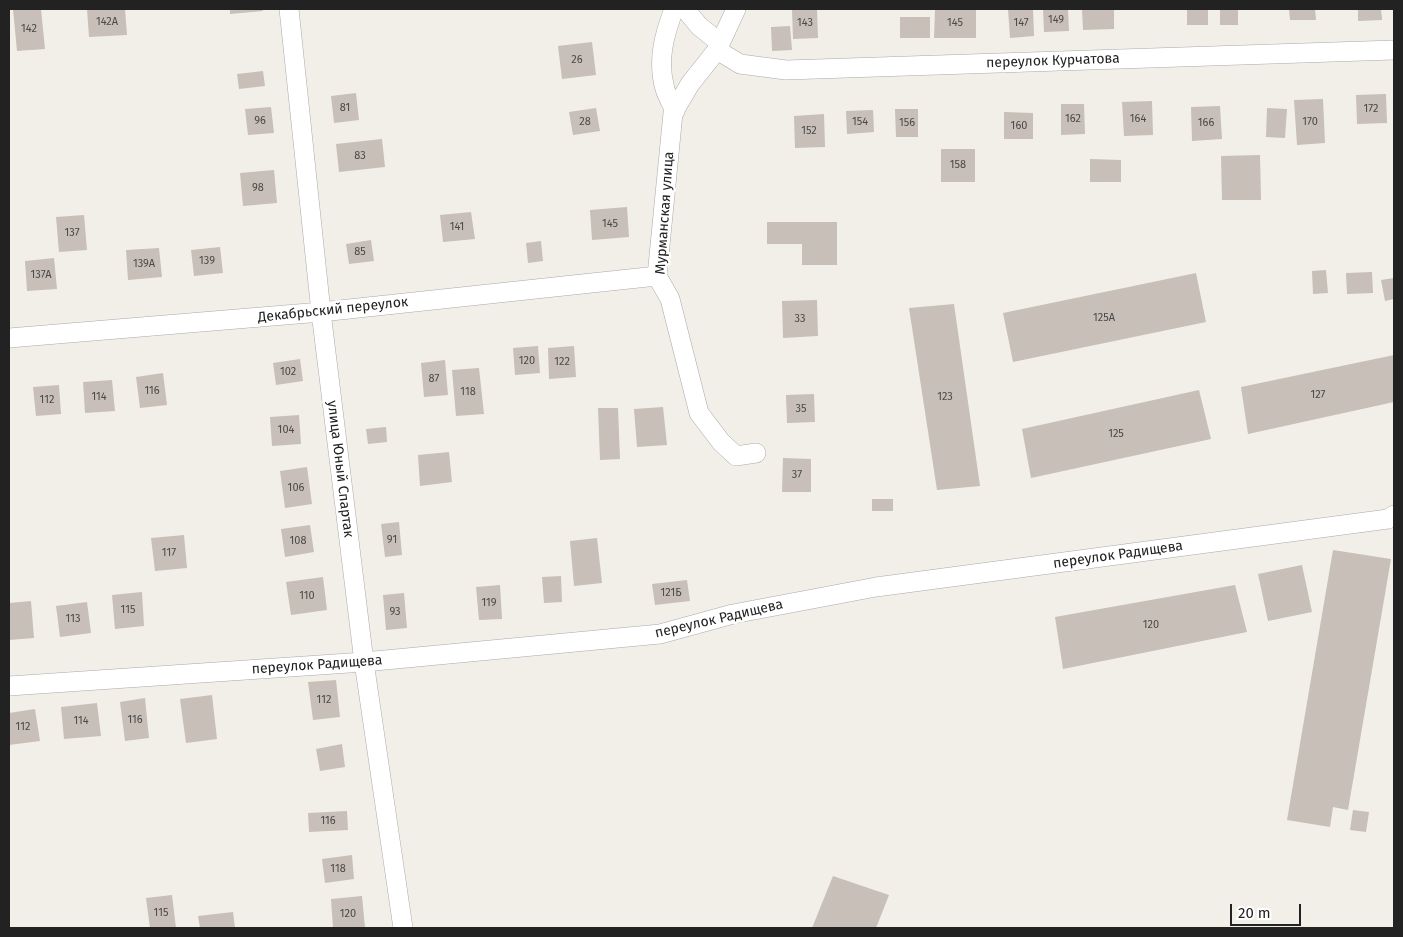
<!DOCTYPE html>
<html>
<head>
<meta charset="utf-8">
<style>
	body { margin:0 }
	#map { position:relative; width:1403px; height:937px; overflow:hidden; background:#f2efe9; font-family:"Fira Sans",sans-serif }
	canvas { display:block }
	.frame { position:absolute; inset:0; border:10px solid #222; pointer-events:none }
	.scale { position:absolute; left:1230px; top:904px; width:71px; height:22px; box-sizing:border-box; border:2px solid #222; border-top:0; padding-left:6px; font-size:15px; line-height:18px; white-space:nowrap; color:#222; -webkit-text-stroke:4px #fff; paint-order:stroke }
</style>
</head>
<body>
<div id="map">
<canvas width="1403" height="937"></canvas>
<div class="frame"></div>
<div class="scale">20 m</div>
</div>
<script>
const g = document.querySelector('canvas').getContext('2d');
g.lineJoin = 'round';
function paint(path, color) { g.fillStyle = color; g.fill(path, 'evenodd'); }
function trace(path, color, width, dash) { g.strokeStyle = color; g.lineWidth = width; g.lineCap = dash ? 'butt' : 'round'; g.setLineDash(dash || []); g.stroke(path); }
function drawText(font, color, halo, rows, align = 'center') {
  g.font = font + ' "Fira Sans",sans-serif'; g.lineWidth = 5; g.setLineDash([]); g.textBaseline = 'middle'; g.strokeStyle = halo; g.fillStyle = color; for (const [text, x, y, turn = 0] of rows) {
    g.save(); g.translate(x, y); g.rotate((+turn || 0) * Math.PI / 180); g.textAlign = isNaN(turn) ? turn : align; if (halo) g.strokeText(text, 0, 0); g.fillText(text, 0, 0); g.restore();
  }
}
paint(new Path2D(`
	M13 9H41L45 49 17 51Z
	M87 9H125L127 35 89 37Z
	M230 9H262L263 11 230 14Z
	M792 9H817L818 38 793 39Z
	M935 9H976V38H934Z
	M1008 9H1033L1034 36 1010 38Z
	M1043 9H1068L1069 31 1044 32Z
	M1082 9H1114V29L1083 30Z
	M1187 9H1208V25H1187Z
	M1220 9H1238V25H1220Z
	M1289 9H1315L1316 20H1290Z
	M1358 9H1381L1382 20 1358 21Z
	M900 17H930V38H900Z
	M790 26 792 50 772 51 771 27Z
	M592 42 596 75 562 79 558 46Z
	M263 71 265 86 239 89 237 74Z
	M356 93 359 120 334 123 331 96Z
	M1386 94 1387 123 1357 124 1356 95Z
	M1323 99 1325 143 1297 145 1294 100Z
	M1152 101 1153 135 1124 136 1122 102Z
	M1061 104H1084L1085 134 1061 135Z
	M1220 106 1222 139 1192 141 1191 107Z
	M271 107 274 133 248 135 245 109Z
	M596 108 600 131 573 135 569 112Z
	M1267 108 1287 109 1285 138 1266 137Z
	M895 109H918V137H896Z
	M873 110 874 132 847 134 846 111Z
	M1004 112 1033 113V139H1004Z
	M824 114 825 147 795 148 794 116Z
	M382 139 385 167 339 172 336 144Z
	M941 149H975V182H941Z
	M1260 155 1261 200H1222L1221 156Z
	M1090 159 1121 160V182H1090Z
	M274 170 277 203 243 206 240 173Z
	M627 207 629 237 592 240 590 210Z
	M471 212 475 239 443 242 440 215Z
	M84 215 87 250 59 252 56 217Z
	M767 222H837V265H802V244H767Z
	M371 240 374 261 349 264 346 244Z
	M541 241 543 261 528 263 526 243Z
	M220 247 223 273 194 276 191 250Z
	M159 248 162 277 128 280 126 250Z
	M54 258 57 289 27 291 25 261Z
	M1326 270 1328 293 1313 294 1312 271Z
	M1372 272 1373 293 1347 294 1346 273Z
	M1196 273 1206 322 1013 362 1003 313Z
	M1394 278V299L1385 301 1381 280Z
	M817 300 818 336 783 338 782 301Z
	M954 304 980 486 937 490 909 308Z
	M538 346 540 373 515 375 513 348Z
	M574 346 576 377 549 379 548 348Z
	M1394 355V402L1248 434 1241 387Z
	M300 359 303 381 276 385 273 363Z
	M445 360 448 395 424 397 421 363Z
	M479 368 484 414 456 416 452 370Z
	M163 373 167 405 140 408 136 377Z
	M112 380 115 411 85 413 83 382Z
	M59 385 61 414 36 416 33 387Z
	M1199 390 1211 439 1031 478 1022 429Z
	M814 394 815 422 787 423 786 395Z
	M663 407 667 445 637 447 634 409Z
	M598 408H618L620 459 600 460Z
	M299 415 301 444 272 446 270 417Z
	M386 427 387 442 368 444 366 429Z
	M449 452 452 482 420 486 418 455Z
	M783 458 811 459V492H782Z
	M307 467 312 504 285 508 280 471Z
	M872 499H893V511H872Z
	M399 522 402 555 385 557 381 524Z
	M310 525 314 552 285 557 281 529Z
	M184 535 187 568 155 571 151 538Z
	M597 538 602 583 574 586 570 541Z
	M1333 550 1391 559 1348 810 1333 807 1330 827 1287 820Z
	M1302 565 1312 612 1268 621 1258 574Z
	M561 576 562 602 544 603 542 577Z
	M323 577 327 610 291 615 286 582Z
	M687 580 690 601 655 605 652 584Z
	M500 585 502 619 479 620 476 587Z
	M1235 585 1247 632 1063 669 1055 617Z
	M142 592 144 626 115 629 112 595Z
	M404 593 407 628 386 630 383 595Z
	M31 601 34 638 9 640V603Z
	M87 602 91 633 60 637 56 606Z
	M336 680 340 717 313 720 308 682Z
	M212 695 217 739 186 743 180 699Z
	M145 698 149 738 125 741 120 702Z
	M97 703 101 736 64 739 61 707Z
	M35 709 40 741 9 745V713Z
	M342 744 345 767 320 771 316 749Z
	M1353 810 1369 812 1366 832 1350 830Z
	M347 811 348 830 309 832 308 813Z
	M352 855 354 879 325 883 322 859Z
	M833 876 889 895 876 928H812Z
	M172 895 176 928H150L146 898Z
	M362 896 365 928H333L331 899Z
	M233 912 235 928H200L198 916Z`), '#c7bfb8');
const minor = new Path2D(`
	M289 9 321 312 364 662 403 928
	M674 9C664 35 657 61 665 89 667 96 672 104 675 111
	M685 9 699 26 719 42
	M736 9 717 50 690 84 673 113 657 276 670 299 699 413 721 442 736 456 756 453
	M717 50 740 64 786 70 1394 50
	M9 338 321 312 657 276
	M9 686 364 662 660 634 733 614 876 587 1388 519 1394 515`);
trace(minor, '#a9a9a9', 20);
trace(minor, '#fff', 19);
drawText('11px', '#4b4948', null, [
	["149",1056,20],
	["142А",107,22],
	["143",805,23],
	["145",955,23],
	["147",1021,23],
	["142",29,29],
	["26",577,60],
	["81",345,108],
	["172",1371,109],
	["162",1073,119],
	["164",1138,119],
	["96",260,121],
	["28",585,122],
	["154",860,122],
	["170",1310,122],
	["156",907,123],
	["166",1206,123],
	["160",1019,126],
	["152",809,131],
	["83",360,156],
	["158",958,165],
	["98",258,188],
	["145",610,224],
	["141",457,227],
	["137",72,233],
	["85",360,252],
	["139",207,261],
	["139А",144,264],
	["137А",41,275],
	["125А",1104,318],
	["33",800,319],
	["120",527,361],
	["122",562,362],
	["102",288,372],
	["87",434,379],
	["116",152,391],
	["118",468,392],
	["127",1318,395],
	["114",99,397],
	["123",945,397],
	["112",47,400],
	["35",801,409],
	["104",286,430],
	["125",1116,434],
	["37",797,475],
	["106",296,488],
	["91",392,540],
	["108",298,541],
	["117",169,553],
	["121Б",671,593],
	["110",307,596],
	["119",489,603],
	["115",128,610],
	["93",395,612],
	["113",73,619],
	["120",1151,625],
	["112",324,700],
	["116",135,720],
	["114",81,721],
	["112",23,727],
	["116",328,821],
	["118",338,869],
	["115",161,913],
	["120",348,914]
]);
drawText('14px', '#222', '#fff', [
	["переулок Курчатова",1053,61,-2],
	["Мурманская улица",665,213,-86],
	["Декабрьский переулок",333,310,-6],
	["улица Юный Спартак",340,469,83],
	["переулок Радищева",1118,555,-8],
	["переулок Радищева",719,619,-13],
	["переулок Радищева",317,665,-4]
]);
</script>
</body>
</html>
